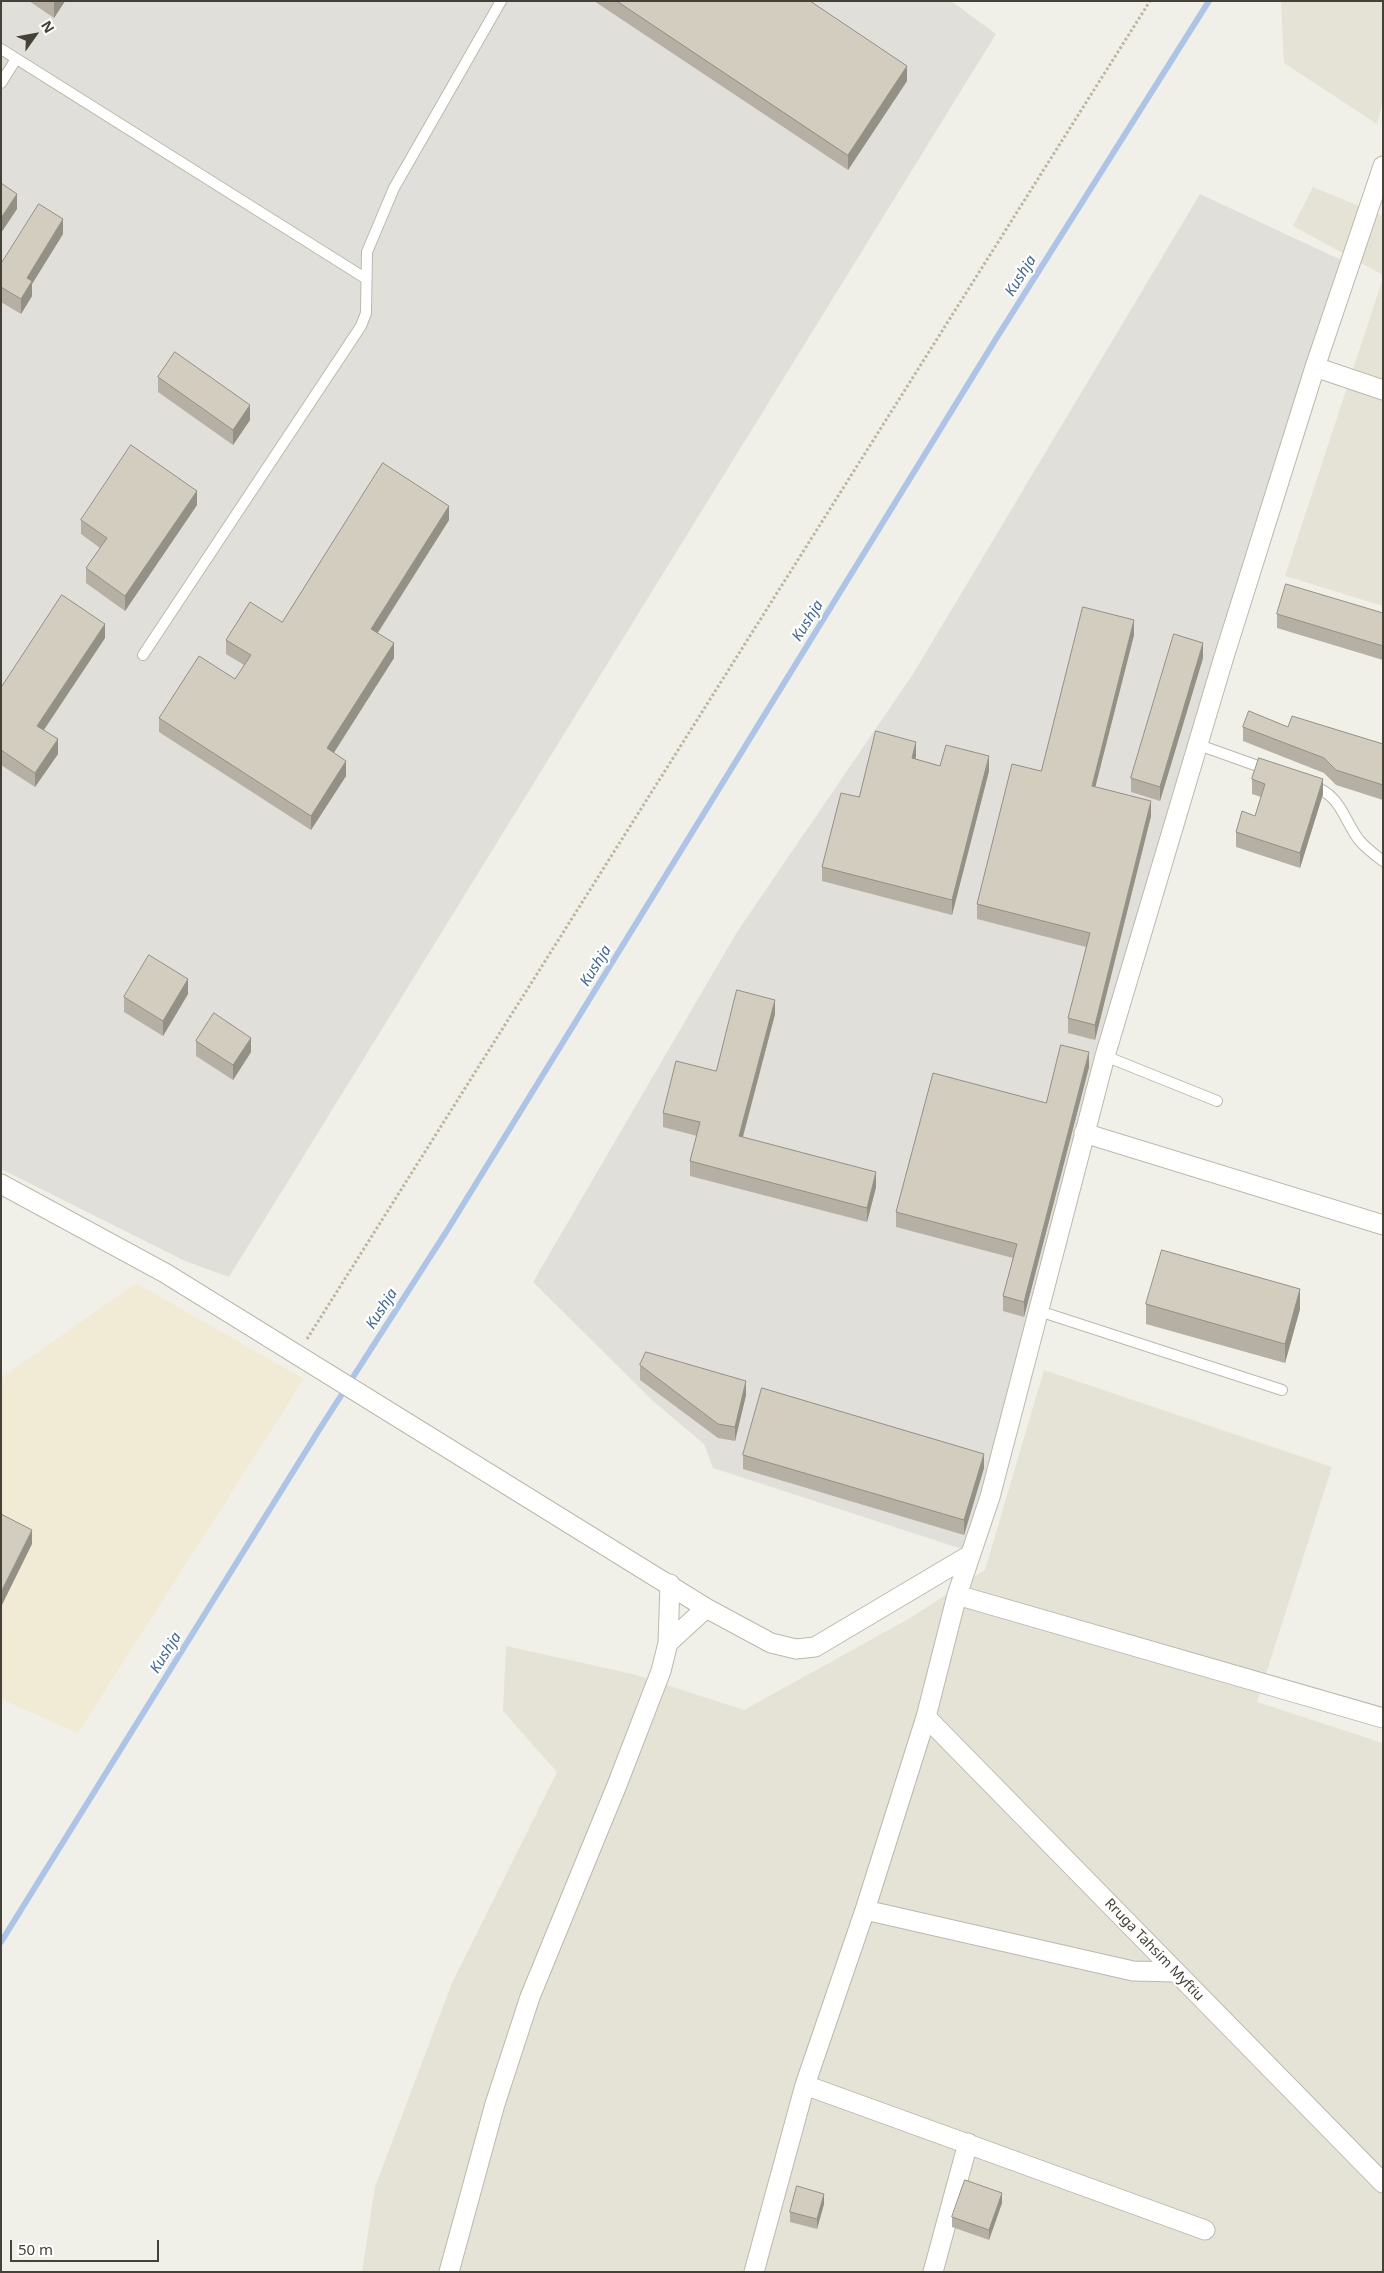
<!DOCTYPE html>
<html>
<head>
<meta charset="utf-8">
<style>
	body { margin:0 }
	#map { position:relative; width:1384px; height:2273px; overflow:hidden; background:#f1f0e8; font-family:"Noto Sans",sans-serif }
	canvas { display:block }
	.frame { position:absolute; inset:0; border:2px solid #444137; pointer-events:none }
	.north { position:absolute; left:10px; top:10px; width:50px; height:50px; -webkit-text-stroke:4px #fff; paint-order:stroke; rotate:58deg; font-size:14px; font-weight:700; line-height:20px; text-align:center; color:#444137 }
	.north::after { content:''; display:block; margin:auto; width:18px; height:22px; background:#444137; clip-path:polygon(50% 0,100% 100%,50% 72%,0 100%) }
	.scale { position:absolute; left:10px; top:2240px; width:149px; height:22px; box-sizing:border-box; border:2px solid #444137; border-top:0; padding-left:6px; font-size:15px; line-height:18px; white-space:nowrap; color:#444137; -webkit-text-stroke:4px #fff; paint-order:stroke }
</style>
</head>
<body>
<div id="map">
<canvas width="1384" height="2273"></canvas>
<div class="frame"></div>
<div class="north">N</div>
<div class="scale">50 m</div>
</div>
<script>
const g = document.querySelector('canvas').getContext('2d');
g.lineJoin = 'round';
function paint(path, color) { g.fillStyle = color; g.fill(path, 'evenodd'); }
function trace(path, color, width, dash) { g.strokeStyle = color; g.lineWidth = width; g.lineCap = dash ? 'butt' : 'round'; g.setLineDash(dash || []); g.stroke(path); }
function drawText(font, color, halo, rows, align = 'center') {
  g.font = font + ' "Noto Sans",sans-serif'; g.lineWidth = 4.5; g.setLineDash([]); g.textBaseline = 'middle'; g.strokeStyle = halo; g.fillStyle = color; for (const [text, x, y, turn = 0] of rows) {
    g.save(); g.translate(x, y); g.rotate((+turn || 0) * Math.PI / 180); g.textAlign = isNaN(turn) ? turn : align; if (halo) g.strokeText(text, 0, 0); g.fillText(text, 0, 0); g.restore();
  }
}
paint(new Path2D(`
	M1281 1H1383V101L1377 124 1284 63Z
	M1313 187 1383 216V275L1293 226Z
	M1383 278V606L1285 576Z
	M1044 1370 1332 1467 1257 1702 1383 1743V2272H362L375 2187 452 1983 557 1772 503 1711 506 1646 633 1674 744 1710 910 1618 985 1570Z`), '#e5e3d6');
paint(new Path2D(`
	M136 1283 304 1379 78 1733 1 1699V1378Z`), '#f1ead5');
paint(new Path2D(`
	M1 1H951L996 34 229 1277 185 1261 1 1169Z
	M1200 194 1341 260 1213 682 982 1511 962 1549 713 1468 704 1444 653 1401 533 1282 737 932 913 674Z`), '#e1dfd9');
trace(new Path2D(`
	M1 1942 319 1430 448 1229 994 342 1209 1`), '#abc4e7', 6);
const service = new Path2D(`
	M1 49 365 278
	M1 83 16 59
	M143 655 361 326 366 313 367 252 394 188 501 1
	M1199 745 1269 770
	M1311 785C1342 796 1342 817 1359 840 1365 847 1375 855 1383 861
	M1105 1056 1217 1101
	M1039 1311 1282 1390`);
const minor = new Path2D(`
	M1315 367 1383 390
	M1084 1133 1383 1225
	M1 1184 165 1273 706 1608 771 1643 796 1649 815 1647 970 1555
	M957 1595 1383 1718
	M668 1643 670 1584
	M926 1717 1383 2183
	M865 1910 1133 1971 1175 1972
	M805 2085 1205 2230
	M449 2272 495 2104 530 1997 617 1785 661 1671 668 1643 706 1608
	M754 2272 805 2085 865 1910 926 1717 957 1595 990 1497 1105 1056 1223 660 1315 367 1383 166
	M933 2272 968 2143`);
trace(service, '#bcb9ab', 12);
trace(minor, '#bcb9ab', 21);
trace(new Path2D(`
	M307 1339 1150 1`), '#bcb69e', 3, [2.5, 2.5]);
trace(service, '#fff', 10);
trace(minor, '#fff', 19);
paint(new Path2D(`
	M29 1H65L54 18Z
	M594 1H810L907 81 848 170Z
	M63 234 32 284V296L21 314 1 302V264Z
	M158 377 250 420 233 445 158 392Z
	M197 505 125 611 86 583V568L100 548 81 534V520Z
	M449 520 378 633 394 658 334 753 346 776 311 830 159 732V718L235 679 244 665 226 654V640L282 622Z
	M1383 613V660L1277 628V614Z
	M1134 635 1095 787 1151 816 1095 1040 1068 1033V1018L1086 947 977 919V904L1041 771Z
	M105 638 44 730 58 754 35 787 1 765V688Z
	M1203 658 1160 801 1131 792V778Z
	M1243 727H1288L1383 744V800L1336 785 1324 773 1243 741Z
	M916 756 915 759 940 766 989 771 952 915 822 881V867L859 797Z
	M1252 779 1323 794 1300 868 1236 847V832L1255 816 1261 797 1252 794Z
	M188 994 163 1036 124 1012V997Z
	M775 1014 743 1137 876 1187 867 1222 690 1176V1161L697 1136 663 1127V1113L716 1071Z
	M196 1041 251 1052 233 1080 196 1056Z
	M1089 1067 1024 1317 1003 1311V1296L1013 1258 896 1227V1212L1046 1103Z
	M1146 1304 1300 1309 1285 1363 1146 1324Z
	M640 1365 746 1395 735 1441 718 1438 640 1380Z
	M743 1455 984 1468 964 1535 743 1469Z
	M1002 2203 989 2240 952 2227V2217Z
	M824 2204 817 2229 790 2222V2212Z`), '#b5b0a3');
paint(new Path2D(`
	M55 1H65L54 18V3Z
	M907 66V81L848 170V155Z
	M17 194V209L1 233V218Z
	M63 219V234L32 284V296L21 314V299L27 278Z
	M250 405V420L233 445V430Z
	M197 491V505L125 611V596Z
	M449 506V520L371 643V629Z
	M1134 620V635L1092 800V786Z
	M105 624V638L37 740V726Z
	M394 643V658L327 763V748Z
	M1203 643V658L1160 801V787Z
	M58 739V754L35 787V773Z
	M916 742V756L912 773V758Z
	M989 756V771L952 915V900Z
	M346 761V776L311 830V816Z
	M1323 779V794L1300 868V853Z
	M1151 801V816L1095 1040V1025Z
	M188 979V994L163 1036V1021Z
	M775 1000V1014L739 1151V1136Z
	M251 1038V1052L233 1080V1065Z
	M1089 1052V1067L1024 1317V1302Z
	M876 1172V1187L867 1222V1208Z
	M1300 1289V1309L1285 1363V1344Z
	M746 1381V1395L735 1441V1427Z
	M984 1454V1468L964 1535V1520Z
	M32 1530V1544L1 1607V1592Z
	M1002 2193V2203L989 2240V2230Z
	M824 2194V2204L817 2229V2219Z`), '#939085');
const building = new Path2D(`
	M617 1H810L907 66 848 155Z
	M1 183 17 194 1 218Z
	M39 204 63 219 27 278 32 281 21 299 1 287V264Z
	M175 352 250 405 233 430 158 377Z
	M131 445 197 491 125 596 86 568 107 538 81 520Z
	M383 463 449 506 371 629 394 643 327 748 346 761 311 816 159 718 199 656 235 679 251 655 226 640 250 602 282 622Z
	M1286 584 1383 613V646L1277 614Z
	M62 595 105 624 37 726 58 739 35 773 1 750V688Z
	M1083 607 1134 620 1092 786 1151 801 1095 1025 1068 1018 1090 933 977 904 1012 764 1041 771Z
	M1174 634 1203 643 1160 787 1131 778Z
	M1249 711 1288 727 1292 716 1383 744V785L1336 770 1324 758 1243 727Z
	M876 731 916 742 912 758 940 766 946 745 989 756 952 900 822 867 841 793 859 797Z
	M1259 758 1323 779 1300 853 1236 832 1242 811 1255 816 1265 784 1252 779Z
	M149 955 188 979 163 1021 124 997Z
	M737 990 775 1000 739 1136 876 1172 867 1208 690 1161 700 1122 663 1113 676 1061 716 1071Z
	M214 1013 251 1038 233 1065 196 1041Z
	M1061 1045 1089 1052 1024 1302 1003 1296 1017 1244 896 1212 933 1073 1046 1103Z
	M1162 1250 1300 1289 1285 1344 1146 1304Z
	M646 1352 746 1381 735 1427 718 1424 640 1365Z
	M762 1388 984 1454 964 1520 743 1455Z
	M1 1514 32 1530 1 1592Z
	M965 2180 1002 2193 989 2230 952 2217Z
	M797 2186 824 2194 817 2219 790 2212Z`);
paint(building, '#d2cdbe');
trace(building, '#939085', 1);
drawText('14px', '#444137', '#fff', [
	["Rruga Tahsim Myftiu",1154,1950,46]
]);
drawText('italic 15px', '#3e67a2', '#fff', [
	["Kushja",1021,276,-58],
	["Kushja",808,621,-58],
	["Kushja",596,966,-58],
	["Kushja",382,1309,-57],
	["Kushja",166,1653,-58]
]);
</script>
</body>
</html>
